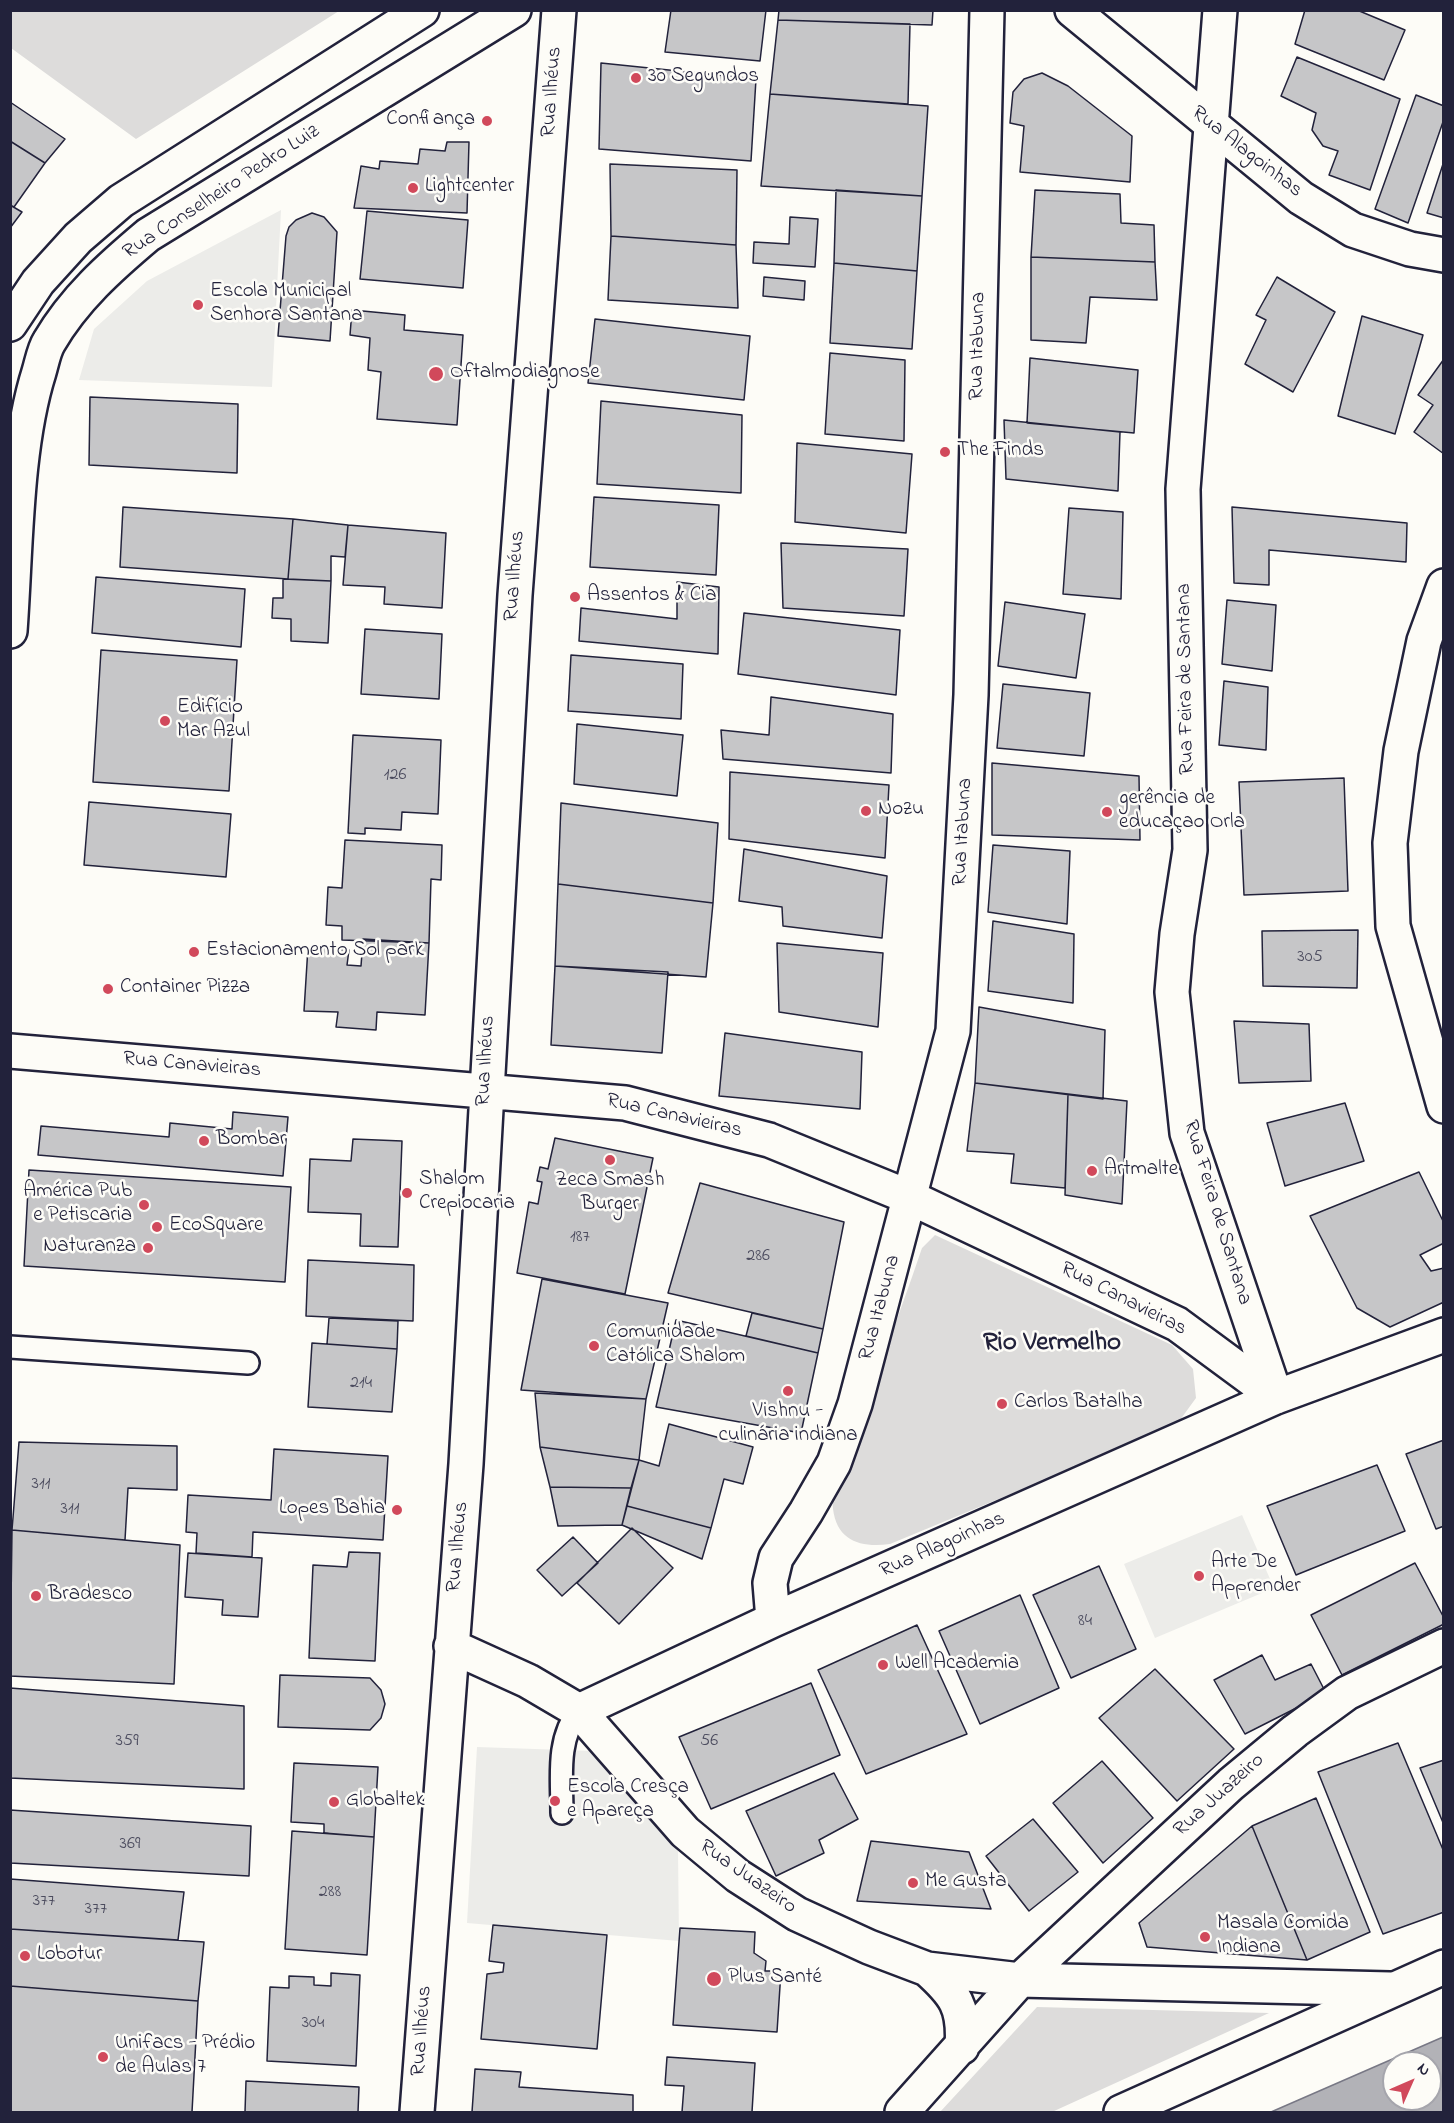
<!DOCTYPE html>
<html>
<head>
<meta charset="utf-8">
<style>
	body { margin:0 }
	#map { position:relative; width:1454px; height:2123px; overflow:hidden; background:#fdfcf7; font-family:"Indie Flower",sans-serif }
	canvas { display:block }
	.frame { position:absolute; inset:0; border:12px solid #22223b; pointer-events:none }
	.north { position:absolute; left:1382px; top:2051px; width:60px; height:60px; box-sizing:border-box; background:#fdfcf7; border:2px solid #a5a5ac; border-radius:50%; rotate:45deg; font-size:16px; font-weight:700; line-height:24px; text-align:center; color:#22223b }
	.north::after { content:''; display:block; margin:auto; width:21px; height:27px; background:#d1495b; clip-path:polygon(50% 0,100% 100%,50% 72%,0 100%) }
</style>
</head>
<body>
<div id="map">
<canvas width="1454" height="2123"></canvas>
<div class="frame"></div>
<div class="north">N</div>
</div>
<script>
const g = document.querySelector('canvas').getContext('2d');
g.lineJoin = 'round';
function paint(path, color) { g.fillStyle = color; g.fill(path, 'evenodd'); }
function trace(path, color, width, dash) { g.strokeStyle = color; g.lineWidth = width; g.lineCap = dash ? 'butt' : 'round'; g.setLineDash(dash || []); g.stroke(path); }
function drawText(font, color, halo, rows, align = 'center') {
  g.font = font + ' "Indie Flower",sans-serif'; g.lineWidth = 5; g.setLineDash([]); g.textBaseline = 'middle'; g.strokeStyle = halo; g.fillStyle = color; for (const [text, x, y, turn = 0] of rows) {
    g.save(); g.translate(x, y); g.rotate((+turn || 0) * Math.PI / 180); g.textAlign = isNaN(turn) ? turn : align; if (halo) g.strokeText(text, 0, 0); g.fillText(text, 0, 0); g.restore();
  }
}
paint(new Path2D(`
	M281 210 272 387 79 380 94 329 147 281Z
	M1242 1515 1274 1588 1155 1638 1124 1564Z
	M477 1747 593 1751 678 1850 679 1941 467 1923Z`), '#ecece9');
paint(new Path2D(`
	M11 10H339V11L136 139 11 48Z
	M935 1235 1172 1345 1193 1369 1196 1398 1180 1420 1153 1435 890 1544C861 1548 837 1541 833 1509 831 1492 847 1478 852 1463 864 1431 871 1398 881 1365 894 1326 909 1287 922 1248Z
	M1037 2007 1269 2013 1052 2112H940Z`), '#dddcdb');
const water = new Path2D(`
	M1443 2037V2112H1271ZM1394 2063H1430V2099H1394Z`);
paint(water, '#b2b2b7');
trace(water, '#787885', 1.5);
const building = new Path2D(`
	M671 10H766L760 61 665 52Z
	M779 10H933L932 25 778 20Z
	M1305 10H1357L1405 30 1384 80 1295 44Z
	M778 20 910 24 908 104 770 94Z
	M1297 57 1400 99 1370 190 1329 175 1338 151 1323 146 1312 130 1316 113 1281 96Z
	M601 63 756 79 751 161 599 149Z
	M1042 73 1068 86 1132 136 1130 182 1020 172 1024 126 1010 123 1013 92 1024 79Z
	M770 94 928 106 922 196 761 186Z
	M1416 95 1444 106V119L1408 223 1375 209Z
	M10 102 65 139 45 163 10 141Z
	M10 141 45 163 14 207 10 205Z
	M447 142H469L467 213 354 208 361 166 379 169 380 161 418 164 420 149 445 151Z
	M1444 161V218L1427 213Z
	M610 164 737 170 736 245 611 236Z
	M836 190 922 196 917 271 834 263Z
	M1035 190 1120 194 1121 223 1154 225 1155 262 1031 257Z
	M10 205 22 212 10 228Z
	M367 211 468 220 463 288 360 279Z
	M312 213 324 217 337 232 330 341 278 336 286 236 289 227 296 220Z
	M790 217 818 219 815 267 753 263 754 242 789 244Z
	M611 236 736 245 738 308 608 300Z
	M1031 257 1155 262 1157 300 1090 297 1086 343 1031 340Z
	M834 263 917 271 912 349 830 343Z
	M764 277 805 281 804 300 763 296Z
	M1277 277 1335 312 1293 392 1245 364 1266 320 1256 315Z
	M352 310 405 315 404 330 463 335 457 425 377 419 381 372 368 370 370 338 350 335Z
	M1362 316 1423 335 1395 434 1338 416Z
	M595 319 750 336 744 400 588 383Z
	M830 353 905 360 904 441 825 434Z
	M1030 358 1138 370 1134 433 1027 423Z
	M1444 359V454L1414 432 1433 405 1418 395Z
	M90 397 238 404 237 473 89 465Z
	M601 401 742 415 741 493 597 484Z
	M1004 420 1120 432 1118 491 1006 479Z
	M797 443 912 454 906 533 795 522Z
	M594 497 719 505 716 575 590 567Z
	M123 507 293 519 288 579 120 567Z
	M1232 507 1407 523 1406 562 1269 550V585L1234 583Z
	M1069 508 1123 512 1121 599 1063 594Z
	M293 519 348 525 345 557 331 556V581L288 579Z
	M348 525 446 533 442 608 384 604 385 587 343 585Z
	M781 543 908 549 904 616 783 608Z
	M96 577 245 589 241 647 92 633Z
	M283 579 331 581 328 643 291 641V619L272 618 273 598H283Z
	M677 582 719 587 718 654 579 641 581 608 677 619Z
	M1227 600 1276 605 1272 671 1222 664Z
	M1005 602 1085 614 1076 678 998 666Z
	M744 613 900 630 896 695 738 674Z
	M365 629 442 634 439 699 361 694Z
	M101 650 237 660 229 791 93 782Z
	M571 655 683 664 681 719 568 711Z
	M1224 681 1268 687 1266 750 1219 745Z
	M1003 684 1090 693 1084 756 997 748Z
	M771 697 893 714 891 773 723 759 721 730 769 735Z
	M577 724 683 735 677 796 574 784Z
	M353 735 441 740 438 814 402 812 401 830 365 828V834L348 833Z
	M992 763 1139 776 1140 840 992 835Z
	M730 772 889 785 885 858 729 839Z
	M1344 778 1348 891 1244 895 1239 782Z
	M89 802 231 814 226 877 84 865Z
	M561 803 718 823 713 903 558 884Z
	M345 840 442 845 441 880 431 879 429 943 342 940V926L326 925 328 887 342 888Z
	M993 845 1070 851 1067 924 988 912Z
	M744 849 887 876 882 938 783 926 782 907 739 901Z
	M558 884 713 903 706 977 555 966Z
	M993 921 1074 934 1073 1003 988 991Z
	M1358 930 1357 988 1263 986 1262 931Z
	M363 939 429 943 425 1015 377 1012 376 1030 336 1027 338 1012 304 1011 308 947 349 950 347 965 361 966Z
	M777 943 883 953 878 1027 779 1012Z
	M555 966 668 972 662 1053 551 1045Z
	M979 1007 1105 1030 1103 1099 975 1083Z
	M1234 1021 1309 1024 1311 1081 1239 1083Z
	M725 1033 862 1052 860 1109 719 1096Z
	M975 1083 1068 1094 1065 1188 1011 1183 1014 1154 967 1151Z
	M1068 1094 1127 1101 1122 1204 1065 1195Z
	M1345 1103 1364 1161 1285 1186 1267 1123Z
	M233 1112 288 1117 283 1176 38 1155 41 1126 169 1137 170 1123 232 1129Z
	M555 1138 653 1158 625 1294 517 1273 529 1202 538 1204 542 1182 537 1181 540 1167 548 1169Z
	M353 1139 402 1141 398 1247 360 1246 361 1214 308 1212 310 1159 351 1161Z
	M29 1170 291 1187 285 1282 24 1266Z
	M1419 1172 1444 1223V1243L1420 1255 1431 1271 1444 1268V1302L1390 1327 1357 1308 1310 1216Z
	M700 1183 844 1222 823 1329 668 1293Z
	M308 1260 414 1265 413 1321 306 1316Z
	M542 1279 668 1303 646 1399 521 1390Z
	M752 1313 823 1329 818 1353 746 1336Z
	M329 1318 398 1321 397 1349 327 1344Z
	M676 1320 818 1353 801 1433 656 1407Z
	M312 1343 397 1349 392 1412 308 1407Z
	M535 1393 646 1399 639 1460 540 1447Z
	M669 1424 753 1447 743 1484 724 1479 711 1528 627 1506 639 1460 659 1466Z
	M1444 1440V1526L1436 1529 1406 1454Z
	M19 1442 177 1446V1490L128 1488 125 1540 12 1530Z
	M540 1447 639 1460 631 1488 550 1487Z
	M274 1449 388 1456 383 1540 253 1532 252 1557 196 1553 197 1533 186 1532 188 1495 271 1500Z
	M1377 1465 1405 1531 1296 1575 1267 1506Z
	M550 1487 631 1488 622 1525 558 1526Z
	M627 1506 711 1528 702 1559 622 1525Z
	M632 1528 673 1568 619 1624 577 1583Z
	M12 1530 180 1545 174 1684 10 1676Z
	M573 1537 598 1563 562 1596 537 1570Z
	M349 1552 380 1553 375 1661 309 1658 313 1565 347 1567Z
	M188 1553 262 1558 258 1617 222 1615 223 1600 185 1597Z
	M1415 1563 1444 1618V1624L1342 1675 1311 1615Z
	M1099 1566 1136 1649 1071 1678 1033 1595Z
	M1020 1595 1059 1688 980 1724 939 1631Z
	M917 1625 967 1734 866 1774 818 1670Z
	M1262 1655 1275 1680 1311 1664 1326 1693 1245 1734 1214 1680Z
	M1155 1669 1234 1749 1177 1801 1099 1718Z
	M280 1675 370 1678 381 1690 385 1704 381 1718 370 1730 278 1727Z
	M811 1683 840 1755 711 1809 679 1737Z
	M10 1688 244 1706V1789L10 1778Z
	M1398 1743 1444 1852V1912L1383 1934 1318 1772Z
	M1444 1760V1825L1420 1768Z
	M1102 1761 1153 1818 1103 1863 1053 1803Z
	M294 1763 378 1767 374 1837 324 1833V1824L291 1822Z
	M834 1773 858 1819 819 1840 824 1853 776 1876 746 1811Z
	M1316 1798 1370 1932 1307 1960 1252 1826Z
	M10 1810 251 1826 249 1876 10 1863Z
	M1033 1819 1078 1872 1029 1911 986 1856Z
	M1252 1826 1307 1960 1147 1947 1139 1923Z
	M292 1831 374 1837 367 1955 285 1949Z
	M871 1841 969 1852 991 1909 857 1901Z
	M10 1879 184 1892 178 1940 10 1929Z
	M493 1925 607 1935 597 2049 481 2039 487 1974 503 1972 504 1963 489 1961Z
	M680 1928 755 1932 754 1953 766 1961 765 1971H781L777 2032 673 2025Z
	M10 1929 204 1942 198 2001 10 1986Z
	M331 1973 360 1975 356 2066 267 2061 270 1987 289 1988V1976L314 1977V1985L331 1986Z
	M10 1986 198 2001 192 2112H10Z
	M667 2057 755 2063 752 2112H682L684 2086 665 2085Z
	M475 2069 521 2072 519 2087 633 2095V2112H472Z
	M246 2081 359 2087 358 2112H245Z`);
paint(building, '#c6c6c8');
trace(building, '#22223b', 1.5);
const lane = new Path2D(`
	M10 1347 248 1363
	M562 1813C562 1779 556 1739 579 1711`);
const street = new Path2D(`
	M1072 10 1301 198 1353 230 1410 249 1444 255
	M1220 10 1183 489 1190 850 1177 934 1172 992 1187 1133 1276 1397
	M1444 586 1424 641 1401 751 1390 843 1393 926 1444 1106
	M10 1051 625 1103 769 1140 909 1197 1177 1324 1276 1397
	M773 1620 770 1583 776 1558 806 1512 834 1463 855 1404 953 1031 971 695 987 10
	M451 1646 528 1681 579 1711 685 1832 738 1876 797 1914 869 1947 927 1969 1020 1980 1390 1989
	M579 1711 773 1620 1276 1397 1444 1335
	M927 1969C955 1994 965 2007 962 2047
	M417 2112 466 1464 515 595 559 10
	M902 2112 1020 1980 1231 1784 1295 1731 1347 1693 1444 1646`);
const secondary = new Path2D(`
	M10 324 38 282 78 238 121 201 422 10
	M10 631C16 550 15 448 39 372 42 362 44 350 49 342 74 299 110 267 148 235L514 10
	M1121 2112 1444 1967`);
trace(lane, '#22223b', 26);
trace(street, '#22223b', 38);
trace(secondary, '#22223b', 38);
trace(lane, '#fdfcf7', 21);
trace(street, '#fdfcf7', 33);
trace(secondary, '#fdfcf7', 33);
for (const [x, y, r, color] of [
	[636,78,6,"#d1495b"],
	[487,121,6,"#d1495b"],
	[413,188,6,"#d1495b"],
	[198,305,6,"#d1495b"],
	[436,374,8,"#d1495b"],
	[945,452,6,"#d1495b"],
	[575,597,6,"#d1495b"],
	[165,721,6,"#d1495b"],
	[866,811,6,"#d1495b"],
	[1107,812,6,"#d1495b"],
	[194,952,6,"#d1495b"],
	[108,989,6,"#d1495b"],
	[204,1141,6,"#d1495b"],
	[610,1160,6,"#d1495b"],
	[1092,1171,6,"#d1495b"],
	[407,1193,6,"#d1495b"],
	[144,1205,6,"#d1495b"],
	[157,1227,6,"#d1495b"],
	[148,1248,6,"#d1495b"],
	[594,1346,6,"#d1495b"],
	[788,1391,6,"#d1495b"],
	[1002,1404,6,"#d1495b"],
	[397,1510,6,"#d1495b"],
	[1199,1576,6,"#d1495b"],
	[36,1596,6,"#d1495b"],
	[883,1665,6,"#d1495b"],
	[555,1801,6,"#d1495b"],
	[334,1802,6,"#d1495b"],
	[913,1883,6,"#d1495b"],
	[1205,1937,6,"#d1495b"],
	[25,1956,6,"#d1495b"],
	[714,1979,8,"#d1495b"],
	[103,2057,6,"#d1495b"]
]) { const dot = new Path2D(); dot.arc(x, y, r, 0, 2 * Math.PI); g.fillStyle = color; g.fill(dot); trace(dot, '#fdfcf7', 2); }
drawText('18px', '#4b4b5e', null, [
	["126",395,776],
	["305",1310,958],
	["187",580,1238],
	["286",758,1257],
	["214",361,1384],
	["311",41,1485],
	["311",70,1510],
	["84",1085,1622],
	["359",127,1742],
	["56",709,1742],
	["369",130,1845],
	["288",330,1893],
	["377",44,1902],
	["377",96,1910],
	["304",313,2024]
]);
drawText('21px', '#22223b', '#fdfcf7', [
	["30 Segundos",648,78],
	["Confiança",475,121,"right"],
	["Lightcenter",425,188],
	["Escola Municipal",210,293],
	["Senhora Santana",210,317],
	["Oftalmodiagnose",450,374],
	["The Finds",957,452],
	["Assentos & Cia",587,597],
	["Edifício",177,709],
	["Mar Azul",177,733],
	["gerência de",1119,800],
	["educaçao Orla",1119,824],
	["Nozu",878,811],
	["Estacionamento Sol park",206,952],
	["Container Pizza",120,989],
	["Bombar",216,1141],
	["Artmalte",1104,1171],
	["Shalom",419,1181],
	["Crepiocaria",419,1205],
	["Zeca Smash",610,1182,"center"],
	["Burger",610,1206,"center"],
	["América Pub",132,1193,"right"],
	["e Petiscaria",132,1217,"right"],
	["EcoSquare",169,1227],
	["Naturanza",136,1248,"right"],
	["Comunidade",606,1334],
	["Católica Shalom",606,1358],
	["Carlos Batalha",1014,1404],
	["Vishnu -",788,1413,"center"],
	["culinária indiana",788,1437,"center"],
	["Lopes Bahia",385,1510,"right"],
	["Arte De",1211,1564],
	["Apprender",1211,1588],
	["Bradesco",48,1596],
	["Well Academia",895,1665],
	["Escola Cresça",567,1789],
	["e Apareça",567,1813],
	["Globaltek",346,1802],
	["Me Gusta",925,1883],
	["Masala Comida",1217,1925],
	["Indiana",1217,1949],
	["Lobotur",37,1956],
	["Plus Santé",728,1979],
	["Unifacs - Prédio",115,2045],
	["de Aulas 7",115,2069]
], 'left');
drawText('21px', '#22223b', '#fdfcf7', [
	["Rua Ilhéus",553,92,-86],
	["Rua Alagoinhas",1246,153,38],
	["Rua Conselheiro Pedro Luiz",222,193,-33],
	["Rua Itabuna",979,346,-89],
	["Rua Ilhéus",516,576,-86],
	["Rua Feira de Santana",1187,679,-91],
	["Rua Itabuna",964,832,-87],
	["Rua Ilhéus",487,1061,-87],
	["Rua Canavieiras",192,1066,5],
	["Rua Canavieiras",674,1117,13],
	["Rua Feira de Santana",1216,1213,73],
	["Rua Canavieiras",1123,1300,27],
	["Rua Itabuna",881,1308,-75],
	["Rua Alagoinhas",943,1546,-24],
	["Rua Ilhéus",459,1547,-85],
	["Rua Juazeiro",1220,1796,-42],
	["Rua Juazeiro",747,1878,35],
	["Rua Ilhéus",423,2031,-86]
]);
drawText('bold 27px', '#22223b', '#fdfcf7', [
	["Rio Vermelho",1052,1345]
]);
</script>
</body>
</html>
